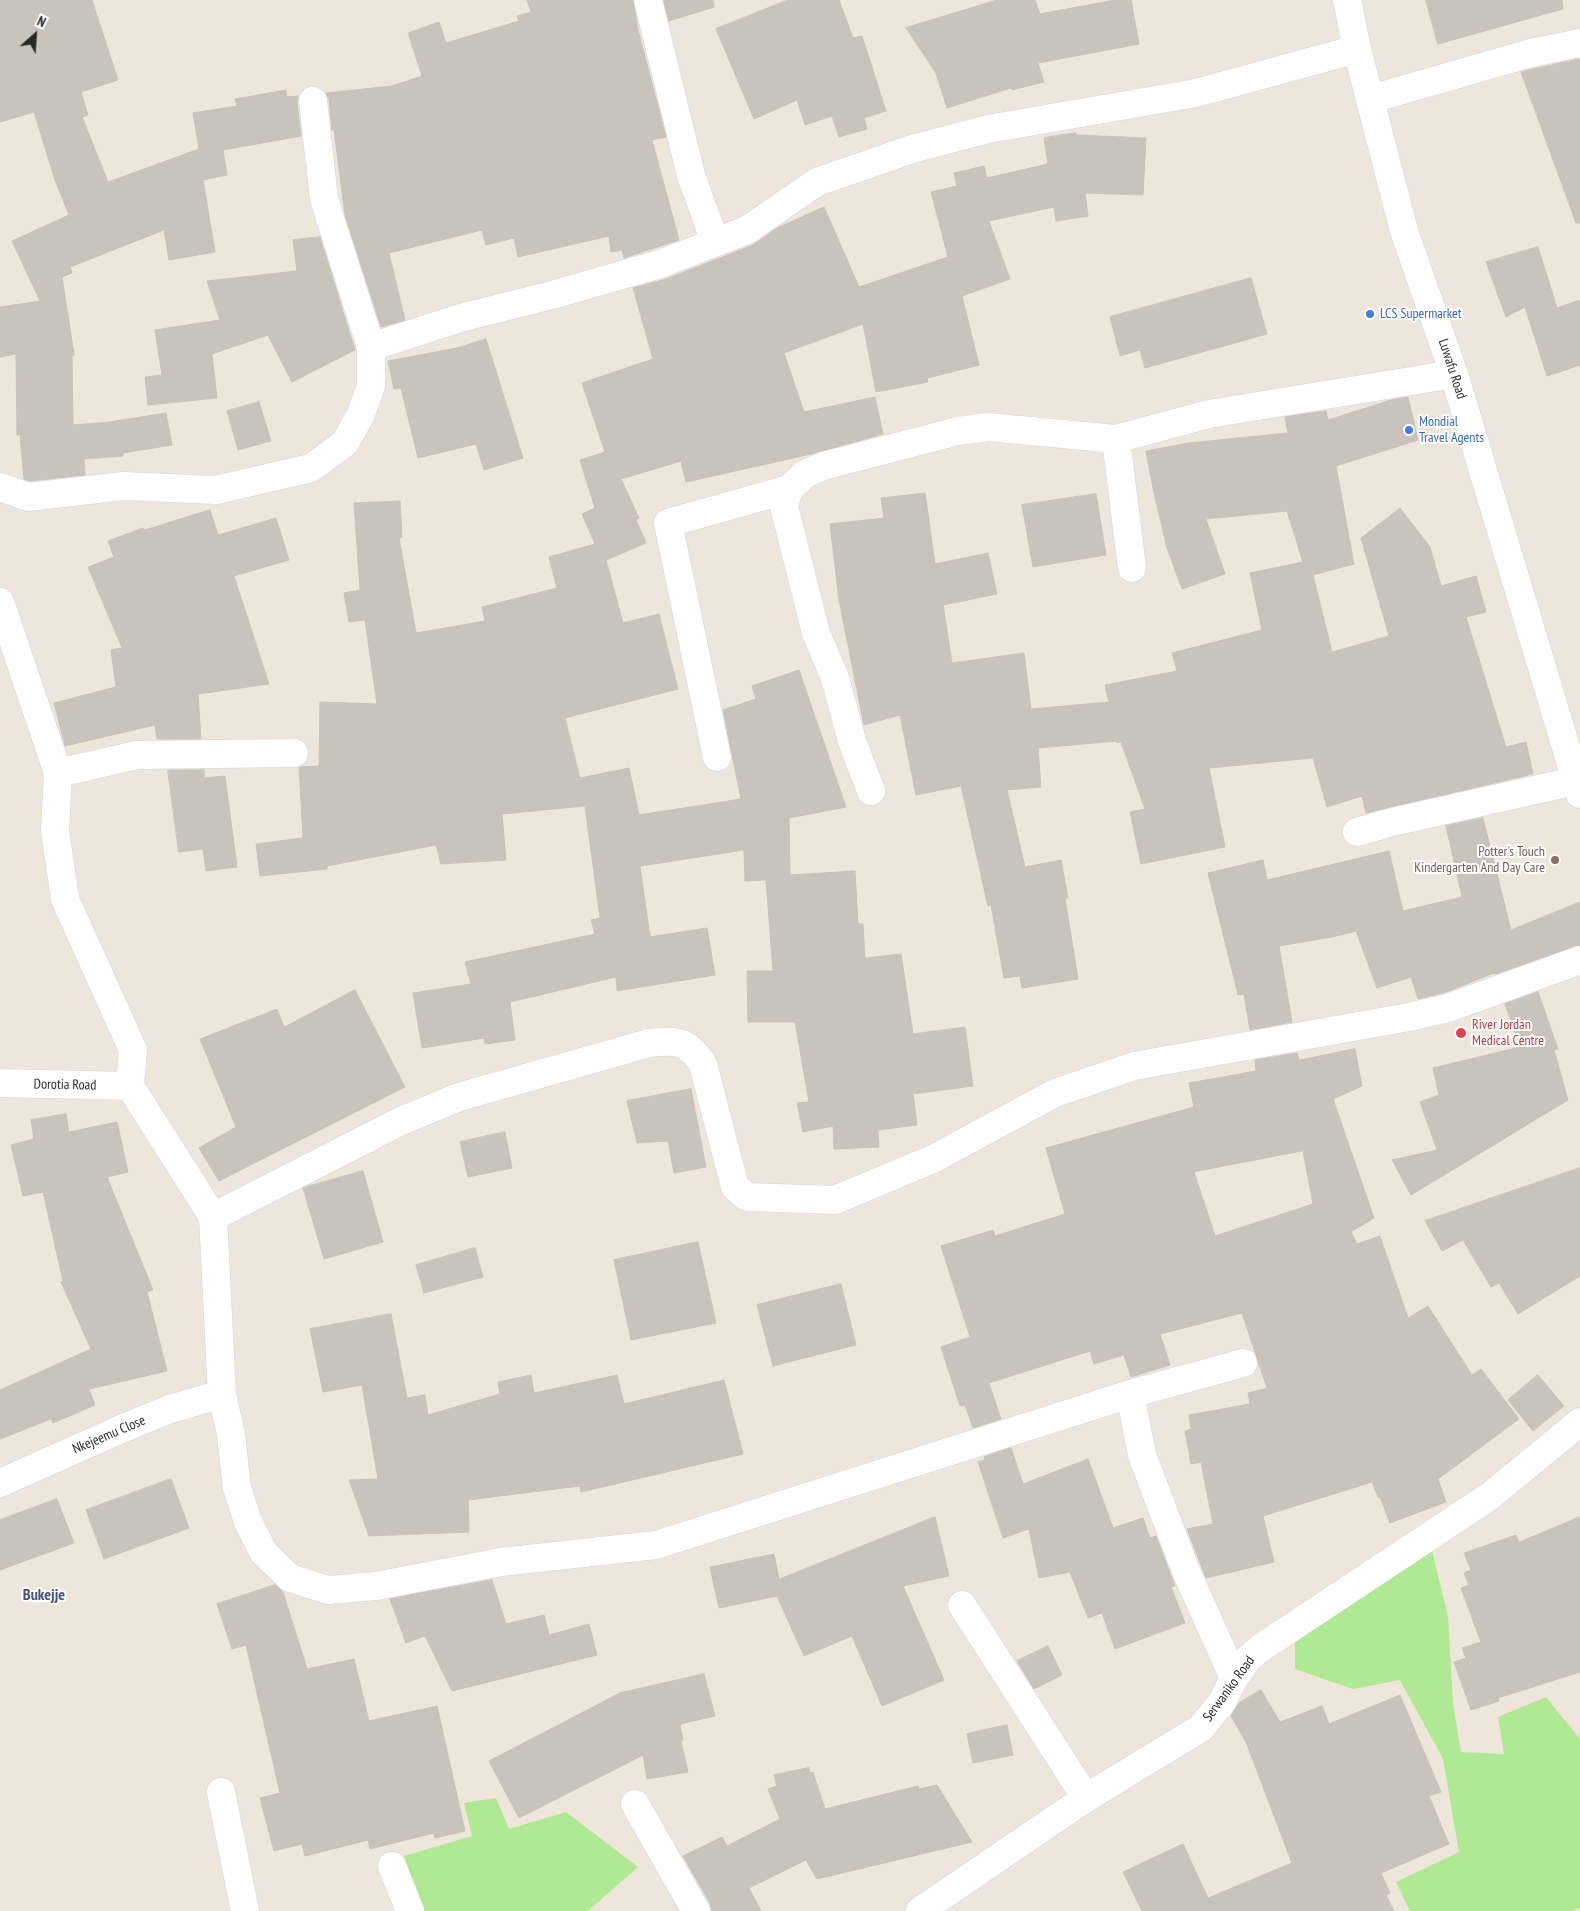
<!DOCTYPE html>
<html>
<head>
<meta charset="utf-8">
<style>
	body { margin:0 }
	#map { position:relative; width:1580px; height:1911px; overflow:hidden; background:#eee6db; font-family:"PT Sans Narrow",sans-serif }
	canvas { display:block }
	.north { position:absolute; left:10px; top:10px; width:50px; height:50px; -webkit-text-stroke:4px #fff; paint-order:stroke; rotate:26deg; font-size:14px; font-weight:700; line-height:20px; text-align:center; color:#2a2a2a }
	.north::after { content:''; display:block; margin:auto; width:18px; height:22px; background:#2a2a2a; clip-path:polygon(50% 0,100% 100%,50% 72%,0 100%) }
</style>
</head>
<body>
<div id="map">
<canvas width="1580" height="1911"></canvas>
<div class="north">N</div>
</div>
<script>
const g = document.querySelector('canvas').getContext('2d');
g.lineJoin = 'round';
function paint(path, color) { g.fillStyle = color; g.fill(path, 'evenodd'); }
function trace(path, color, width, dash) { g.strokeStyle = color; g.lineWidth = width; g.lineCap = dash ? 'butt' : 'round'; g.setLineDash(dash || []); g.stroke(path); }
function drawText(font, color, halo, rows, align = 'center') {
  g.font = font + ' "PT Sans Narrow",sans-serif'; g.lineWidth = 4; g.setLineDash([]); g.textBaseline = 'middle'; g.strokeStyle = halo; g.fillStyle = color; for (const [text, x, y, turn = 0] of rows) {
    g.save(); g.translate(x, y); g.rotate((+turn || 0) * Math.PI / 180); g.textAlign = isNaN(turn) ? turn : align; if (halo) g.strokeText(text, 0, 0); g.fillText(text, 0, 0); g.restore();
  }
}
paint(new Path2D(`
	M1432 1551 1448 1616 1453 1703 1461 1752 1504 1754 1498 1717 1546 1697 1580 1739V1908L1571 1911H1410L1396 1882 1459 1852 1443 1759 1400 1680 1353 1689 1295 1669V1642Z
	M496 1798 509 1829 566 1812 638 1867 588 1911H423L404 1856 472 1836 464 1803Z`), '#afe993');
const building = new Path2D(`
	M0 0H92L118 80 81 92 88 115 82 117 108 182 199 149 193 113 237 106 235 99 286 90 287 97 298 96 297 103 301 136 223 150 227 175 203 180 215 252 169 260 164 230 70 267 72 273 62 277 74 355 72 356 73 425 110 422 166 413 172 445 123 453V456L84 459 85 475 30 481 24 479 20 435H17L16 354 0 357V307L40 301 12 241 69 215 55 180 34 112 0 122Z
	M527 0H633L638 30 666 137 652 140 679 240 624 258 622 250 611 252 609 236 518 257 514 238 486 245 482 230 389 253 405 320 381 327 345 215 334 130H332L329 99 326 93 392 86 422 76 408 33 439 22 446 43 519 21 517 16 531 12Z
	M664 0H713L714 7 669 21Z
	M788 0H839L853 38 862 36 886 111 864 118 867 129 839 137 832 116 805 125 797 100 754 119 716 29Z
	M997 0H1035L1040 14 1115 0H1131L1139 44 1038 63 1044 82 1012 90 1011 88 947 108 936 73 906 28Z
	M1426 0H1562L1563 9 1438 44Z
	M1580 59V223H1576L1521 72Z
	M1076 133V135L1146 138 1143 195 1085 193 1088 216 1056 221 1054 207 989 221 1010 279 962 296 979 365 927 378 928 382 876 392 863 324 784 353 804 412 875 397 883 434 811 454 686 482 681 461 621 479 639 518 636 520 646 543 606 560 623 623 659 614 678 689 565 718 580 778 629 768 639 815 741 799 723 710 756 699 752 686 799 670 846 807 789 818 790 875 855 871 858 924H863L865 958 901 954 913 1034 965 1027 973 1086 913 1094 917 1125 878 1130 879 1147 834 1149 833 1126 803 1132 797 1103 809 1102 795 1022H748L747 971H773L766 880 745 881 744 850 640 866 650 937 707 928 715 975 617 991 616 977 510 1002 515 1040 485 1044 484 1038 422 1048 413 993 471 984 465 962 595 934 591 920 600 918 585 806 502 814 506 860 441 864 436 845 327 866V869L260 876 256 844 303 838 299 767 319 766 320 702 377 704 365 620 349 622 344 593 360 590 354 503 400 501 402 537 399 538 416 633 485 621 482 607 557 588 549 557 595 544 582 514 595 508 580 460 605 452 582 383 653 359 633 288 666 279 753 245 777 228 824 207 859 287 948 257 931 192 957 186 954 173 984 166 987 178 1048 164 1044 138Z
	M320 237 355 350 292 382 268 335 212 354 217 398 148 405 145 377 162 375 155 330 220 320 207 281 297 271 293 240Z
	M1538 247 1557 308 1580 300V365L1547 376 1525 307 1506 317 1486 262Z
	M1251 278 1267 334 1145 368 1140 350 1120 356 1110 317Z
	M486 339 523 458 484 470 476 444 418 458 401 388 394 389 388 361 457 348Z
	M1408 397 1418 440 1336 466 1354 564 1313 575 1332 652 1389 636 1361 538 1400 508 1430 547 1441 586 1476 576 1486 612 1466 617 1506 747 1526 742 1533 774 1366 813 1362 796 1327 807 1313 758 1209 768 1225 847 1141 864 1130 812 1145 809 1121 742 1117 743V741L1038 748 1041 787 1007 790 1025 867 1061 860 1068 898H1065L1078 979 1022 988 1020 976 1004 978 991 905 988 906 961 786 916 795 900 715 864 725 839 600 830 524 884 518 881 498 925 493 935 564 988 553 997 594 943 605 952 663 1024 653 1031 709 1109 702 1105 685 1177 671 1172 653 1262 630 1250 573 1303 562 1287 511 1206 519 1225 574 1182 589 1167 548 1154 493 1146 451 1189 443 1288 433 1285 417 1326 411 1328 420 1391 400Z
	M259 402 271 441 238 450 227 411Z
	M1096 494 1106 555 1033 567 1022 505Z
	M210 510 218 535 276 518 289 560 234 576 269 684 198 694 201 739H157L155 725 65 746 54 703 116 687 111 650 122 648 88 567 114 557 108 541 143 528 144 530Z
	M168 770H204V778L225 776 237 867 206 871 203 849 179 852Z
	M1483 818 1511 930 1580 902V945L1495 974 1494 973 1446 992 1418 999 1411 977 1377 988 1356 931 1332 937 1279 946 1292 1022 1250 1030 1244 994 1238 995 1208 873 1263 860 1267 880 1389 851 1403 911 1462 897 1446 826Z
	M355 990 405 1087 219 1181 199 1148 236 1127 200 1039 277 1009 284 1027Z
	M1538 992 1558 1049 1554 1050 1568 1100 1411 1195 1392 1160 1437 1150 1420 1102 1439 1095 1433 1068 1520 1047 1505 1004Z
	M1355 1049 1362 1086 1333 1099 1374 1218 1351 1232 1357 1244 1380 1236 1408 1318 1428 1306 1472 1375 1481 1369 1519 1419 1438 1479 1446 1502 1390 1523 1380 1497H1378L1372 1482 1263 1516 1274 1562 1206 1578 1187 1529 1213 1524 1201 1462 1191 1464 1185 1431 1191 1429 1189 1415 1250 1404 1248 1393 1267 1388 1242 1313 1160 1334 1170 1365 1131 1377 1124 1355 1094 1364 1090 1351 989 1383 1001 1419 973 1428 965 1405 960 1406 941 1347 970 1337 941 1246 993 1230 995 1236 1065 1214 1046 1148 1194 1107 1189 1083 1256 1071 1255 1060 1297 1053 1299 1060ZM1303 1151 1313 1204 1215 1236 1194 1172Z
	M691 1089 706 1167 674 1173 668 1141 637 1143 627 1101Z
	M66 1114 69 1132 117 1122 128 1172 107 1177 153 1290 147 1292 167 1371 89 1389 95 1405 53 1423 51 1419 0 1439V1390L91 1349 61 1282 63 1281 43 1192 23 1196 11 1145 34 1139 31 1120Z
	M505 1132 512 1168 468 1177 460 1142Z
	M1580 1168V1276L1518 1314 1499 1283 1491 1287 1463 1240 1442 1251 1425 1221Z
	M363 1171 383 1242 324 1259 303 1188Z
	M698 1242 716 1323 631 1340 614 1260Z
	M475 1248 483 1277 424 1293 416 1265Z
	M841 1284 856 1345 773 1366 757 1305Z
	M391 1314 407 1398 425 1395 428 1415 500 1394 498 1382 531 1375 534 1393 617 1375 624 1404 724 1380 743 1454 581 1492 580 1486 468 1500 469 1532 369 1536 349 1480 378 1479 362 1385 323 1392 310 1329Z
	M1538 1375 1564 1406 1533 1431 1508 1400Z
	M1011 1448 1023 1484 1088 1459 1113 1528 1143 1518 1150 1538 1156 1536 1175 1586 1171 1587 1185 1623 1115 1649 1102 1613 1088 1618 1070 1572 1039 1578 1029 1529 1003 1538 978 1462 985 1460 984 1457Z
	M171 1479 189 1528 104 1559 86 1510Z
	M57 1499 74 1543 0 1570V1520Z
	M935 1517 949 1576 903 1586 944 1680 882 1706 852 1636 804 1656 777 1596 719 1608 710 1567 774 1554 779 1579Z
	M1580 1517V1672L1498 1698 1499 1701 1471 1710 1454 1662 1466 1658 1462 1648 1481 1642 1461 1588 1469 1585 1464 1573 1471 1570 1464 1553 1516 1535 1519 1542Z
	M492 1580 506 1624 544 1615 549 1635 589 1624 597 1655 452 1691 425 1636 406 1643 390 1599Z
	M275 1585 283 1592 307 1669 354 1659 369 1721 437 1706 465 1831 435 1838 434 1833 370 1849 368 1840 305 1856 302 1844 274 1851 260 1798 280 1793 246 1645 232 1649 217 1604Z
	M1048 1646 1062 1675 1034 1689 1017 1661Z
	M704 1674 715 1716 680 1724 683 1740 681 1741 688 1772 647 1779 643 1755 519 1818 489 1761 620 1693Z
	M1261 1690 1280 1722 1322 1706 1329 1724 1400 1695 1441 1792 1429 1796 1449 1844 1381 1873 1390 1893 1386 1895 1394 1911H1142L1123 1872 1183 1844 1208 1898 1292 1863 1246 1742 1231 1716 1239 1703Z
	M1007 1725 1013 1755 973 1763 967 1734Z
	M809 1768 810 1773 813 1772 825 1809 918 1786 919 1789 937 1785 972 1842 817 1879 806 1860 749 1888 761 1911H712L710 1903 683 1856 722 1837 727 1846 780 1819 768 1789 777 1786 774 1775Z`);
paint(building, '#c9c3bb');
trace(building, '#c9c2b4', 1);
const minor = new Path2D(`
	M648 0 691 175 715 242
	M1347 0 1357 49 1404 231 1454 374 1580 794
	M1371 99 1531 53 1580 43
	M313 101 324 199 371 347
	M1116 439 1132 568
	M0 487 28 497 123 486 216 490 311 468 345 443 361 414 371 386V347L460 318 552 295 660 264 747 230 817 182 912 149 988 129 1196 93 1357 49
	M0 602 58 773 55 831 65 899 133 1050 130 1086 213 1217 222 1394 231 1435 237 1488 248 1522 264 1553 290 1578 328 1590 376 1586 501 1562 656 1545 1130 1394
	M717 757 668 523 789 489
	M58 773 137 755 294 753
	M871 791 852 741 835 678 816 633 784 506 789 489 805 474 823 466 958 431 988 427 1116 439 1209 414 1454 374
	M1357 832 1392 822 1575 781
	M0 1083 130 1086
	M213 1217 401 1121 459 1097 649 1043C676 1040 687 1040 703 1064L735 1187 747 1197 835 1200 933 1159 1055 1093 1134 1066 1409 1017 1448 1008 1580 960
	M0 1483 121 1429 170 1409 222 1394
	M962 1605 1086 1798
	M1234 1678 1186 1571 1142 1455 1130 1394 1243 1363
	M221 1792 245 1911
	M635 1804 696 1911
	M392 1866 410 1911
	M920 1911 1086 1798 1201 1728 1222 1702 1234 1678 1247 1660 1259 1649 1490 1496 1580 1422`);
trace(minor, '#d0d4e5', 29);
trace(minor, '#fff', 28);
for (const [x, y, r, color] of [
	[1370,314,5,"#3f7fe0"],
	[1409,430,5,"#3f7fe0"],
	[1555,860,5,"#8d6e63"],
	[1461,1033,6,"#e0444e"]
]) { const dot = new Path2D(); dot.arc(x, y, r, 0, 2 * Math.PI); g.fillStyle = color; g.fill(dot); trace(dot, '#fff', 2); }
drawText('14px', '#366cbe', '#fff', [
	["LCS Supermarket",1380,314],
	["Mondial",1419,422],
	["Travel Agents",1419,438]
], 'left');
drawText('14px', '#2a2a2a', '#fff', [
	["Luwafu Road",1452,369,72],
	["Dorotia Road",65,1085,1],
	["Nkejeemu Close",109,1435,-23],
	["Serwaniko Road",1229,1689,-54]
]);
drawText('14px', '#785e54', '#fff', [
	["Potter's Touch",1545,852],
	["Kindergarten And Day Care",1545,868]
], 'right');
drawText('14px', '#be3a42', '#fff', [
	["River Jordan",1472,1025],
	["Medical Centre",1472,1041]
], 'left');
drawText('bold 16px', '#47507f', '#fff', [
	["Bukejje",44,1595]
]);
</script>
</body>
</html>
